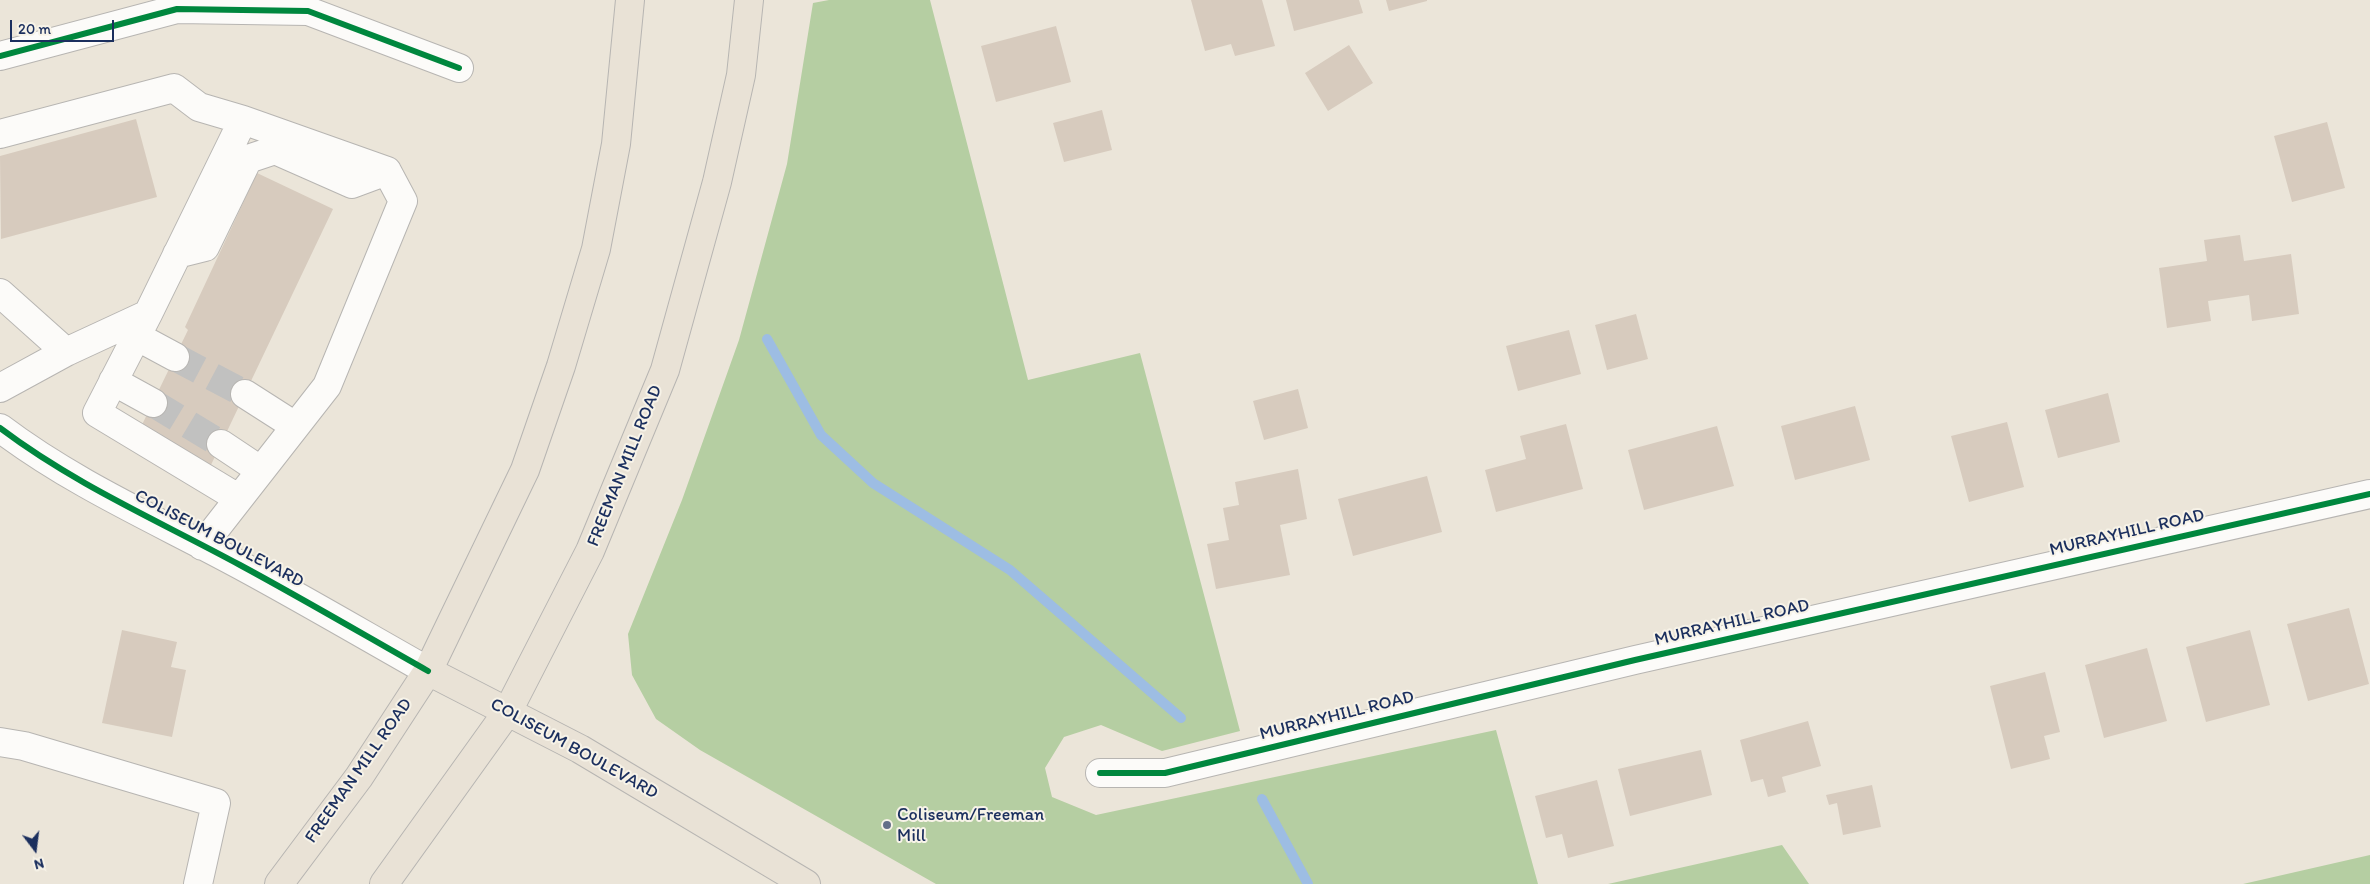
<!DOCTYPE html>
<html>
<head>
<meta charset="utf-8">
<style>
	body { margin:0 }
	#map { position:relative; width:2370px; height:884px; overflow:hidden; background:#ebe5d9; font-family:Itim,sans-serif }
	canvas { display:block }
	.north { position:absolute; left:10px; top:824px; width:50px; height:50px; -webkit-text-stroke:4px #f7f3e8; paint-order:stroke; rotate:165deg; font-size:14px; font-weight:700; line-height:20px; text-align:center; color:#1b2f5e }
	.north::after { content:''; display:block; margin:auto; width:18px; height:22px; background:#1b2f5e; clip-path:polygon(50% 0,100% 100%,50% 72%,0 100%) }
	.scale { position:absolute; left:10px; top:20px; width:104px; height:22px; box-sizing:border-box; border:2px solid #1b2f5e; border-top:0; padding-left:6px; font-size:15px; line-height:18px; white-space:nowrap; color:#1b2f5e; -webkit-text-stroke:4px #f7f3e8; paint-order:stroke }
</style>
</head>
<body>
<div id="map">
<canvas width="2370" height="884"></canvas>
<div class="north">N</div>
<div class="scale">20 m</div>
</div>
<script>
const g = document.querySelector('canvas').getContext('2d');
g.lineJoin = 'round';
function paint(path, color) { g.fillStyle = color; g.fill(path, 'evenodd'); }
function trace(path, color, width, dash) { g.strokeStyle = color; g.lineWidth = width; g.lineCap = dash ? 'butt' : 'round'; g.setLineDash(dash || []); g.stroke(path); }
function drawText(font, color, halo, rows, align = 'center') {
  g.font = font + ' Itim,sans-serif'; g.lineWidth = 4; g.setLineDash([]); g.textBaseline = 'middle'; g.strokeStyle = halo; g.fillStyle = color; for (const [text, x, y, turn = 0] of rows) {
    g.save(); g.translate(x, y); g.rotate((+turn || 0) * Math.PI / 180); g.textAlign = isNaN(turn) ? turn : align; if (halo) g.strokeText(text, 0, 0); g.fillText(text, 0, 0); g.restore();
  }
}
paint(new Path2D(`
	M829 0H930L1028 380 1140 353 1240 731 1162 751 1101 725 1064 737 1045 768 1052 797 1096 815 1496 730 1538 884H936L700 750 656 719 632 675 628 634 682 500 739 340 787 164 813 3Z
	M1782 845 1809 884H1608Z
	M2370 855V884H2243Z`), '#b5cea2');
trace(new Path2D(`
	M767 339 821 435 873 483 1010 570 1181 718
	M1262 799 1308 884`), '#9dbde3', 10);
paint(new Path2D(`
	M1191 0H1262L1275 46 1235 56 1231 44 1205 51Z
	M1286 0H1359L1363 13 1294 31Z
	M1386 0H1427V1L1389 11Z
	M1056 26 1071 82 996 102 981 46Z
	M1349 45 1373 83 1328 111 1305 73Z
	M1102 110 1112 150 1064 162 1053 123Z
	M136 119 157 197 1 239 0 156Z
	M2327 122 2345 188 2292 202 2274 136Z
	M257 173 333 209 210 467 138 433 188 330 185 327Z
	M2240 235 2244 261 2291 254 2299 314 2252 321 2249 295 2208 301 2211 321 2167 328 2159 268 2207 261 2204 240Z
	M1636 314 1648 359 1607 370 1595 325Z
	M1569 330 1581 374 1518 391 1506 346Z
	M1298 389 1308 428 1264 440 1253 401Z
	M2108 393 2120 442 2058 458 2045 410Z
	M1855 406 1870 460 1795 480 1781 426Z
	M2007 422 2024 487 1969 502 1951 436Z
	M1566 424 1583 489 1496 512 1485 470 1526 459 1520 436Z
	M1717 426 1734 486 1644 510 1628 450Z
	M1298 469 1307 519 1280 525 1290 575 1216 589 1207 544 1229 540 1223 508 1239 505 1235 482Z
	M1427 476 1442 532 1353 556 1338 499Z
	M2349 608 2369 684 2308 701 2287 624Z
	M122 630 177 642 171 667 186 670 172 737 102 723Z
	M2250 630 2270 705 2206 722 2186 647Z
	M2147 648 2167 721 2104 738 2085 665Z
	M2045 672 2060 732 2044 736 2050 759 2011 769 1990 686Z
	M1808 721 1821 766 1782 777 1786 792 1768 797 1763 779 1751 782 1740 740Z
	M1701 750 1712 795 1630 816 1618 769Z
	M1597 780 1614 846 1568 858 1562 834 1546 838 1535 796Z
	M1872 785 1881 827 1843 835 1837 803 1829 805 1826 795Z`), '#d7cbbe');
trace(new Path2D(`
	M175 357 245 394
	M153 403 221 444`), '#c1c1c0', 28, [28, 14]);
const minor = new Path2D(`
	M0 56 177 9 308 11 459 68
	M0 134 174 88 199 107 243 120 387 171 403 201 327 386 202 546
	M177 254 205 247 248 159 275 150 352 184 387 171
	M0 293 66 352 0 388
	M148 314 97 413 238 498
	M136 336 175 357
	M66 352 148 314 243 120
	M113 381 153 403
	M245 394 295 426
	M0 428C74 484 159 521 240 565 303 599 366 636 428 671
	M221 444 260 470
	M0 742 24 746 216 803 198 884
	M1100 773H1165L1635 660 2370 494`);
const major = new Path2D(`
	M279 884 359 777 428 671 580 749 806 884
	M384 884 508 711`);
const highway = new Path2D(`
	M428 671 525 470 561 366 596 249 616 144 630 0
	M508 711 590 551 665 370 717 182 741 75 749 0`);
trace(minor, '#b7b5b2', 30);
trace(major, '#b7b5b2', 30);
trace(highway, '#b7b5b2', 30);
trace(minor, '#fcfbf9', 28);
trace(major, '#e9e2d6', 28);
trace(highway, '#e9e2d6', 28);
trace(new Path2D(`
	M0 56 177 9 308 11 459 68
	M0 428C74 484 159 521 240 565 303 599 366 636 428 671
	M1100 773H1165L1635 660 2370 494`), '#00873e', 6);
for (const [x, y, r, color] of [
	[887,825,5,"#646f89"]
]) { const dot = new Path2D(); dot.arc(x, y, r, 0, 2 * Math.PI); g.fillStyle = color; g.fill(dot); trace(dot, '#f7f3e8', 2); }
drawText('18px', '#1b2f5e', '#f7f3e8', [
	["FREEMAN MILL ROAD",625,466,-68],
	["MURRAYHILL ROAD",2127,533,-13],
	["COLISEUM BOULEVARD",219,539,28],
	["MURRAYHILL ROAD",1732,623,-13],
	["MURRAYHILL ROAD",1337,716,-14],
	["COLISEUM BOULEVARD",574,749,29],
	["FREEMAN MILL ROAD",359,771,-55]
]);
drawText('18px', '#1b2f5e', '#f7f3e8', [
	["Coliseum/Freeman",897,815],
	["Mill",897,836]
], 'left');
</script>
</body>
</html>
